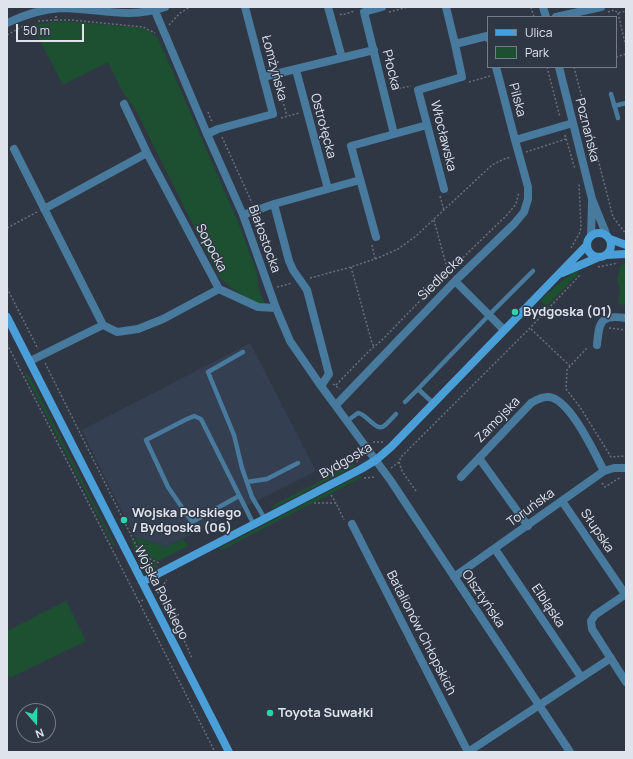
<!DOCTYPE html>
<html>
<head>
<meta charset="utf-8">
<style>
	body { margin:0 }
	#map { position:relative; width:633px; height:759px; overflow:hidden; background:#2f3744; font-family:Manrope,sans-serif }
	canvas { display:block }
	.frame { position:absolute; inset:0; border:8px solid #dee3ec; pointer-events:none }
	.legend { position:absolute; left:487px; top:16px; width:130px; height:52px; box-sizing:border-box; background:#2f3744; border:1px solid #757c87; margin:0; padding:5px 7px; list-style:none; font-size:12px; color:#dee3ec }
	.legend li { display:flex; align-items:center; gap:8px; height:20px }
	.legend b { width:20px; border:1px solid #757c87 }
	.north { position:absolute; left:16px; top:703px; width:40px; height:40px; box-sizing:border-box; background:#2f3744; border:1px solid #757c87; border-radius:50%; rotate:160deg; font-size:11px; font-weight:700; line-height:16px; text-align:center; color:#dee3ec }
	.north::after { content:''; display:block; margin:auto; width:14px; height:18px; background:#29d5ad; clip-path:polygon(50% 0,100% 100%,50% 72%,0 100%) }
	.scale { position:absolute; left:16px; top:24px; width:68px; height:18px; box-sizing:border-box; border:2px solid #dee3ec; border-top:0; padding-left:5px; font-size:12px; line-height:14px; white-space:nowrap; color:#dee3ec; -webkit-text-stroke:3px #2f3744; paint-order:stroke }
</style>
</head>
<body>
<div id="map">
<canvas width="633" height="759"></canvas>
<div class="frame"></div>
<ul class="legend">
<li><b style="height:5px;background:#4b9fd8"></b>Ulica</li>
<li><b style="height:11px;background:#1c5031"></b>Park</li>
</ul>
<div class="north">N</div>
<div class="scale">50 m</div>
</div>
<script>
const g = document.querySelector('canvas').getContext('2d');
g.lineJoin = 'round';
function paint(path, color) { g.fillStyle = color; g.fill(path, 'evenodd'); }
function trace(path, color, width, dash) { g.strokeStyle = color; g.lineWidth = width; g.lineCap = dash ? 'butt' : 'round'; g.setLineDash(dash || []); g.stroke(path); }
function drawText(font, color, halo, rows, align = 'center') {
  g.font = font + ' Manrope,sans-serif'; g.lineWidth = 3; g.setLineDash([]); g.textBaseline = 'middle'; g.strokeStyle = halo; g.fillStyle = color; for (const [text, x, y, turn = 0] of rows) {
    g.save(); g.translate(x, y); g.rotate((+turn || 0) * Math.PI / 180); g.textAlign = isNaN(turn) ? turn : align; if (halo) g.strokeText(text, 0, 0); g.fillText(text, 0, 0); g.restore();
  }
}
paint(new Path2D(`
	M250 343 316 471 166 547 135 537 102 472 82 430Z`), '#343f52');
paint(new Path2D(`
	M62 21 143 28C150 30 153 35 158 38L240 227 257 273 258 287 265 305C248 301 232 289 219 277L137 112 123 92 108 62 63 85 32 25Z
	M626 262V305L618 304 620 287 617 282 620 266Z
	M578 269V274L547 306 540 301 558 284Z
	M24 372 29 376 36 389 115 545 114 547Z
	M353 464 355 466 274 508 270 507Z
	M360 475 361 478 220 551V548Z
	M134 535 135 537 166 547 183 539 188 546 158 561 142 553Z
	M130 537H131L141 556 155 563 159 567C140 572 135 552 130 537Z
	M66 601 86 641 10 678 7 672V631Z`), '#1c5031');
trace(new Path2D(`
	M531 7 534 17
	M389 12 408 7
	M608 12 614 10 618 13 626 11
	M618 13 626 47
	M340 14 342 15 355 11
	M56 20H71L143 27 155 33
	M38 21 56 20V16
	M169 25 180 13 190 7
	M7 35 23 26
	M616 57 626 54
	M547 67 560 117
	M574 67 613 217 626 234
	M277 81 287 116
	M469 82 490 76
	M391 90 411 86
	M208 112 211 120 214 122
	M281 118 299 113
	M565 135 575 169
	M222 137 252 203
	M526 152 566 139
	M440 196 444 210
	M434 220 448 272
	M7 228 37 212
	M372 245 375 259
	M571 248 580 232 581 227 579 184
	M351 267 372 343 374 347
	M598 267 618 263
	M310 278 351 267 378 258 398 249 416 236 492 165 504 159 511 157
	M277 287 292 283
	M7 288 38 349
	M609 328 626 330
	M531 329 570 366 588 347
	M7 344 139 602
	M45 363 141 555 159 563
	M570 366 567 370 566 389 580 407 611 457 626 456
	M333 384 340 389
	M336 385 369 351 381 341 448 272 507 215 516 204 519 192
	M373 442H383
	M357 462 359 452
	M399 462 402 471 416 491
	M391 468 399 462 401 457 530 328 580 275
	M364 478 376 477
	M602 483 605 487 621 477
	M331 495 336 503
	M314 503H336L344 520
	M162 591V586L167 580
	M157 593 162 591 192 658
	M143 600 139 602 215 752`), '#686f7a', 1.5, [2, 2]);
trace(new Path2D(`
	M611 94 618 118
	M614 106 626 103
	M243 352 208 372 234 435 242 468 252 497 265 519
	M405 402 418 389
	M433 403 418 389 489 315 533 271
	M347 421 358 413C367 414 376 432 384 426 388 423 392 418 396 414
	M247 482 267 479 298 463
	M239 496 192 522 168 487 146 440 185 420 194 416 201 419 254 525`), '#487a9e', 4.5);
trace(new Path2D(`
	M328 7 342 58
	M382 7 364 12 394 134
	M446 7 455 44
	M543 7 546 17
	M155 11 207 134 243 215 276 308 290 341 321 386 391 481 570 752
	M556 17 601 7
	M7 23C24 15 42 9 61 8 98 8 128 20 165 7
	M496 67 515 140
	M559 67 592 199 607 236
	M296 70 328 189
	M263 77 374 50
	M124 104 147 153 219 289
	M207 134 218 129 273 114 245 7
	M14 149 103 325
	M444 189 418 90 462 77 455 44 487 36 488 38
	M44 209 147 153
	M243 215 274 204
	M591 236 592 202
	M376 237 351 146 427 125
	M455 281 504 330
	M219 289 258 307 276 308
	M597 345C599 322 600 314 626 318
	M30 361 103 325 117 332 138 329 163 319 219 289
	M321 386 329 374 307 290 293 270 289 261 274 204 360 180
	M336 405 455 281 514 224 524 212 528 199V187L515 140 573 123
	M479 458 528 526
	M461 477 531 403C536 400 542 396 549 397 570 399 595 454 604 471
	M562 501 625 594
	M352 524 468 752
	M495 549 581 677
	M454 577 604 471 614 468H626
	M626 594 595 615 591 621 592 629 626 682
	M468 752 611 658`), '#487a9e', 8);
trace(new Path2D(`
	M587 245a12 12 0 1 1 24 0a12 12 0 1 1-24 0Z
	M610 239 626 245
	M606 255 626 254
	M562 273 599 257
	M7 317 229 752
	M142 582 361 469 376 460 391 447 587 245`), '#4b9fd8', 8);
for (const [x, y, r, color] of [
	[515,312,4,"#29d5ad"],
	[124,520,4,"#29d5ad"],
	[270,713,4,"#29d5ad"]
]) { const dot = new Path2D(); dot.arc(x, y, r, 0, 2 * Math.PI); g.fillStyle = color; g.fill(dot); trace(dot, '#2f3744', 1.5); }
drawText('13px', '#dee3ec', '#2f3744', [
	["Łomżyńska",274,68,75],
	["Płocka",391,70,76],
	["Pilska",517,100,75],
	["Ostrołęcka",323,126,75],
	["Poznańska",587,130,76],
	["Włocławska",443,136,76],
	["Białostocka",264,239,70],
	["Sopocka",211,248,62],
	["Siedlecka",441,278,-45],
	["Zamojska",498,420,-46],
	["Bydgoska",346,461,-30],
	["Toruńska",531,508,-36],
	["Słupska",597,531,56],
	["Wojska Polskiego",161,593,63],
	["Olsztyńska",483,599,56],
	["Elbląska",548,606,56],
	["Batalionów Chłopskich",421,633,63]
]);
drawText('bold 13px', '#dee3ec', '#2f3744', [
	["Bydgoska (01)",523,312],
	["Wojska Polskiego",132,513],
	["/ Bydgoska (06)",132,528],
	["Toyota Suwałki",278,713]
], 'left');
</script>
</body>
</html>
